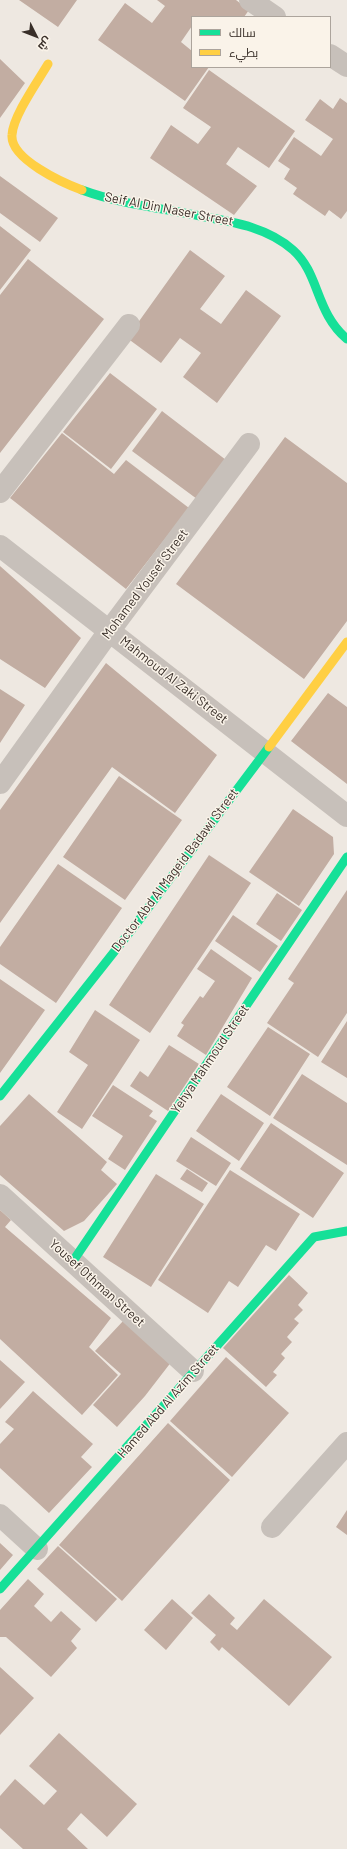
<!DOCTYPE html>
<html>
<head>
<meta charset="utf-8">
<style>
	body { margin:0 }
	#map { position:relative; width:347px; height:1849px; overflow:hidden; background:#eee8e1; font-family:Barlow,Cairo,sans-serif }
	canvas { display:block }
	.legend { position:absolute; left:191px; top:16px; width:140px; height:52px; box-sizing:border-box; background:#faf3e9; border:1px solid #aca49c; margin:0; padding:5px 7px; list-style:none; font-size:12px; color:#382e28 }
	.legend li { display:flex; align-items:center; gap:8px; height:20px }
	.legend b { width:20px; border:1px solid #aca49c }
	.north { position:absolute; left:16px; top:16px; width:40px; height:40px; -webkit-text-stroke:3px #faf3e9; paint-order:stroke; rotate:132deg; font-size:11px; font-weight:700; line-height:16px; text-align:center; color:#382e28 }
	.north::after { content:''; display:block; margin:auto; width:14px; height:18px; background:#382e28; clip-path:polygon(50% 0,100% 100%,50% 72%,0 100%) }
</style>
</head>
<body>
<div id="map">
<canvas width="347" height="1849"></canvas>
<ul class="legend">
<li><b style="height:5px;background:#16e098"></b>سالك</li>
<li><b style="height:5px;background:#ffcf43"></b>بطيء</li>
</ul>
<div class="north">ش</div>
</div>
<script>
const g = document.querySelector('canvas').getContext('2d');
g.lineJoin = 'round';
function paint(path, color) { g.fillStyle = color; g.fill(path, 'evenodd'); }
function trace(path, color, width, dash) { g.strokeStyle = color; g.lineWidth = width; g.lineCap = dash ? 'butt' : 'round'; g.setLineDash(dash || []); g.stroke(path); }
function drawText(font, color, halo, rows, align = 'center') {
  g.font = font + ' Barlow,sans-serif'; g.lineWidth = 3; g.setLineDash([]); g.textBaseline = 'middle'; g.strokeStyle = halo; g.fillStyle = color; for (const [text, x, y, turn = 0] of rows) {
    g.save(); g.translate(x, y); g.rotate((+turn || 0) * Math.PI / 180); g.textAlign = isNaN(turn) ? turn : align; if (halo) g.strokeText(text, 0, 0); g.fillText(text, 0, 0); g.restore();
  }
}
paint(new Path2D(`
	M19 0H77L58 27Z
	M157 0H236L249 10 244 17H192V26L181 42 192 51V67H209L185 101 98 40 125 3 152 23 165 6Z
	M0 59 25 83 0 118Z
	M209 70 295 131 269 168 238 147 226 164 257 186 234 215 150 158 171 125 198 144 211 127 183 108Z
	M340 98 347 103V211L341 219 329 210 325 216 293 194 297 188 284 179 290 169 278 161 294 137 321 156 333 139 305 120 320 99 333 109Z
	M0 176 58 218 40 242 0 213Z
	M0 226 31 250 0 290Z
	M190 250 225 276 200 309 221 324 246 290 281 316 217 403 183 377 201 353 180 338 161 363 127 338Z
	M28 259 104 319 0 453V295Z
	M110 373 157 409 111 469 63 432Z
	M162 411 226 460 197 499 132 451Z
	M62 433 114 474 126 460 189 508 126 589 10 498Z
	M285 437 347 483V621L304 679 176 584Z
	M0 566 81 638 45 688 0 659Z
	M106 663 217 755 175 813 112 767 0 923V810Z
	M0 689 25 705 0 743Z
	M328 693 347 707V784L291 741Z
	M119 776 182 820 125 900 63 857Z
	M293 809 333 837 334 854 299 906 249 872Z
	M209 855 251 883 150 1033 109 1005Z
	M58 864 122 908 56 1003 0 964V947Z
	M347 890V1013L318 1057 267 1023 294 983 288 979Z
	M277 893 302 910 281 941 256 924Z
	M233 915 278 946 260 972 215 941Z
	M211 949 252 978 206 1055 177 1036 184 1025 181 1023 200 996 203 998 215 981 197 969Z
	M0 979 45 1010 0 1073Z
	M95 1010 140 1040 82 1129 57 1112 88 1065 69 1052Z
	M347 1021V1078L321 1062Z
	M268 1027 310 1054 270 1116 227 1087Z
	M169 1045 199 1064 168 1111 130 1086 140 1071 148 1077Z
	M302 1074 347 1103V1165L273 1118Z
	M113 1085 153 1111 149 1116 157 1121 125 1170 108 1159 123 1136 92 1116Z
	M29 1094 107 1162 101 1170 117 1184 84 1221 64 1231 0 1175V1126Z
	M221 1094 264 1123 239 1161 196 1131Z
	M271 1123 344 1173 313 1218 240 1169Z
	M191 1137 231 1163 216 1186 176 1161Z
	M187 1169 208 1183 202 1192 180 1179Z
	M230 1170 300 1214 276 1251 266 1245 238 1287 229 1281 208 1313 158 1280Z
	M156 1174 204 1204 151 1287 103 1257Z
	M0 1210 11 1220 5 1227 111 1318 89 1347 118 1375 82 1415 0 1339Z
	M289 1275 308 1293 298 1305 303 1310 294 1319 299 1323 287 1337 292 1342 281 1354 285 1358 273 1372 277 1375 266 1387 223 1348Z
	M124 1320 172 1361 145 1396 117 1427 93 1405 121 1374 95 1351Z
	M226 1357 289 1413 232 1477 170 1421Z
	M0 1360 25 1382 0 1409Z
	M33 1391 93 1444 81 1457 92 1467 49 1513 0 1468V1444L14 1429 5 1422Z
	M168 1423 230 1480 122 1601 59 1545Z
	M347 1510V1535L336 1527Z
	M0 1543 13 1555 0 1570Z
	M58 1546 117 1599 96 1622 37 1569Z
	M28 1579 44 1594 34 1606 51 1622 61 1611 81 1629 71 1641 77 1648 51 1677 6 1637H0V1610Z
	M209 1594 235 1618 230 1624 237 1630 264 1599 332 1657 289 1706 222 1647 219 1651 210 1642 216 1635 191 1613Z
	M172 1599 193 1618 166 1650 144 1630Z
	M0 1667 34 1698 0 1735Z
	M59 1733 137 1804 107 1837 81 1813 67 1829 88 1849H23L0 1828V1796L15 1779 44 1805 57 1791 29 1766Z`), '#c2ada2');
trace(new Path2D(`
	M250 0 275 17
	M330 55 347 66
	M0 492 129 325
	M0 546 347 816
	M0 783 110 630 249 444
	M0 1195 193 1371
	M0 1515 37 1549
	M272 1527 347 1443`), '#c7c0ba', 22);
trace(new Path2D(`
	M82 190C120 204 160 208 200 216 233 222 267 227 293 250 320 274 315 312 347 339
	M0 1096 133 928 269 747
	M73 1261 347 857
	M0 1589 314 1237 347 1231`), '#16e098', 9);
trace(new Path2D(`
	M48 64C38 81 13 116 12 135 10 159 63 183 82 190
	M269 747 347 642`), '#ffcf43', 9);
drawText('13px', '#382e28', '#faf3e9', [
	["Seif Al Din Naser Street",169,209,11],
	["Mohamed Yousef Street",145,584,-53],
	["Mahmoud Al Zaki Street",174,680,38],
	["Doctor Abd Al Mageid Badawi Street",175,870,-53],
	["Yehya Mahmoud Street",210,1059,-56],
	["Yousef Othman Street",97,1283,42],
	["Hamed Abd Al Azim Street",168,1401,-49]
]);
</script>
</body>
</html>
